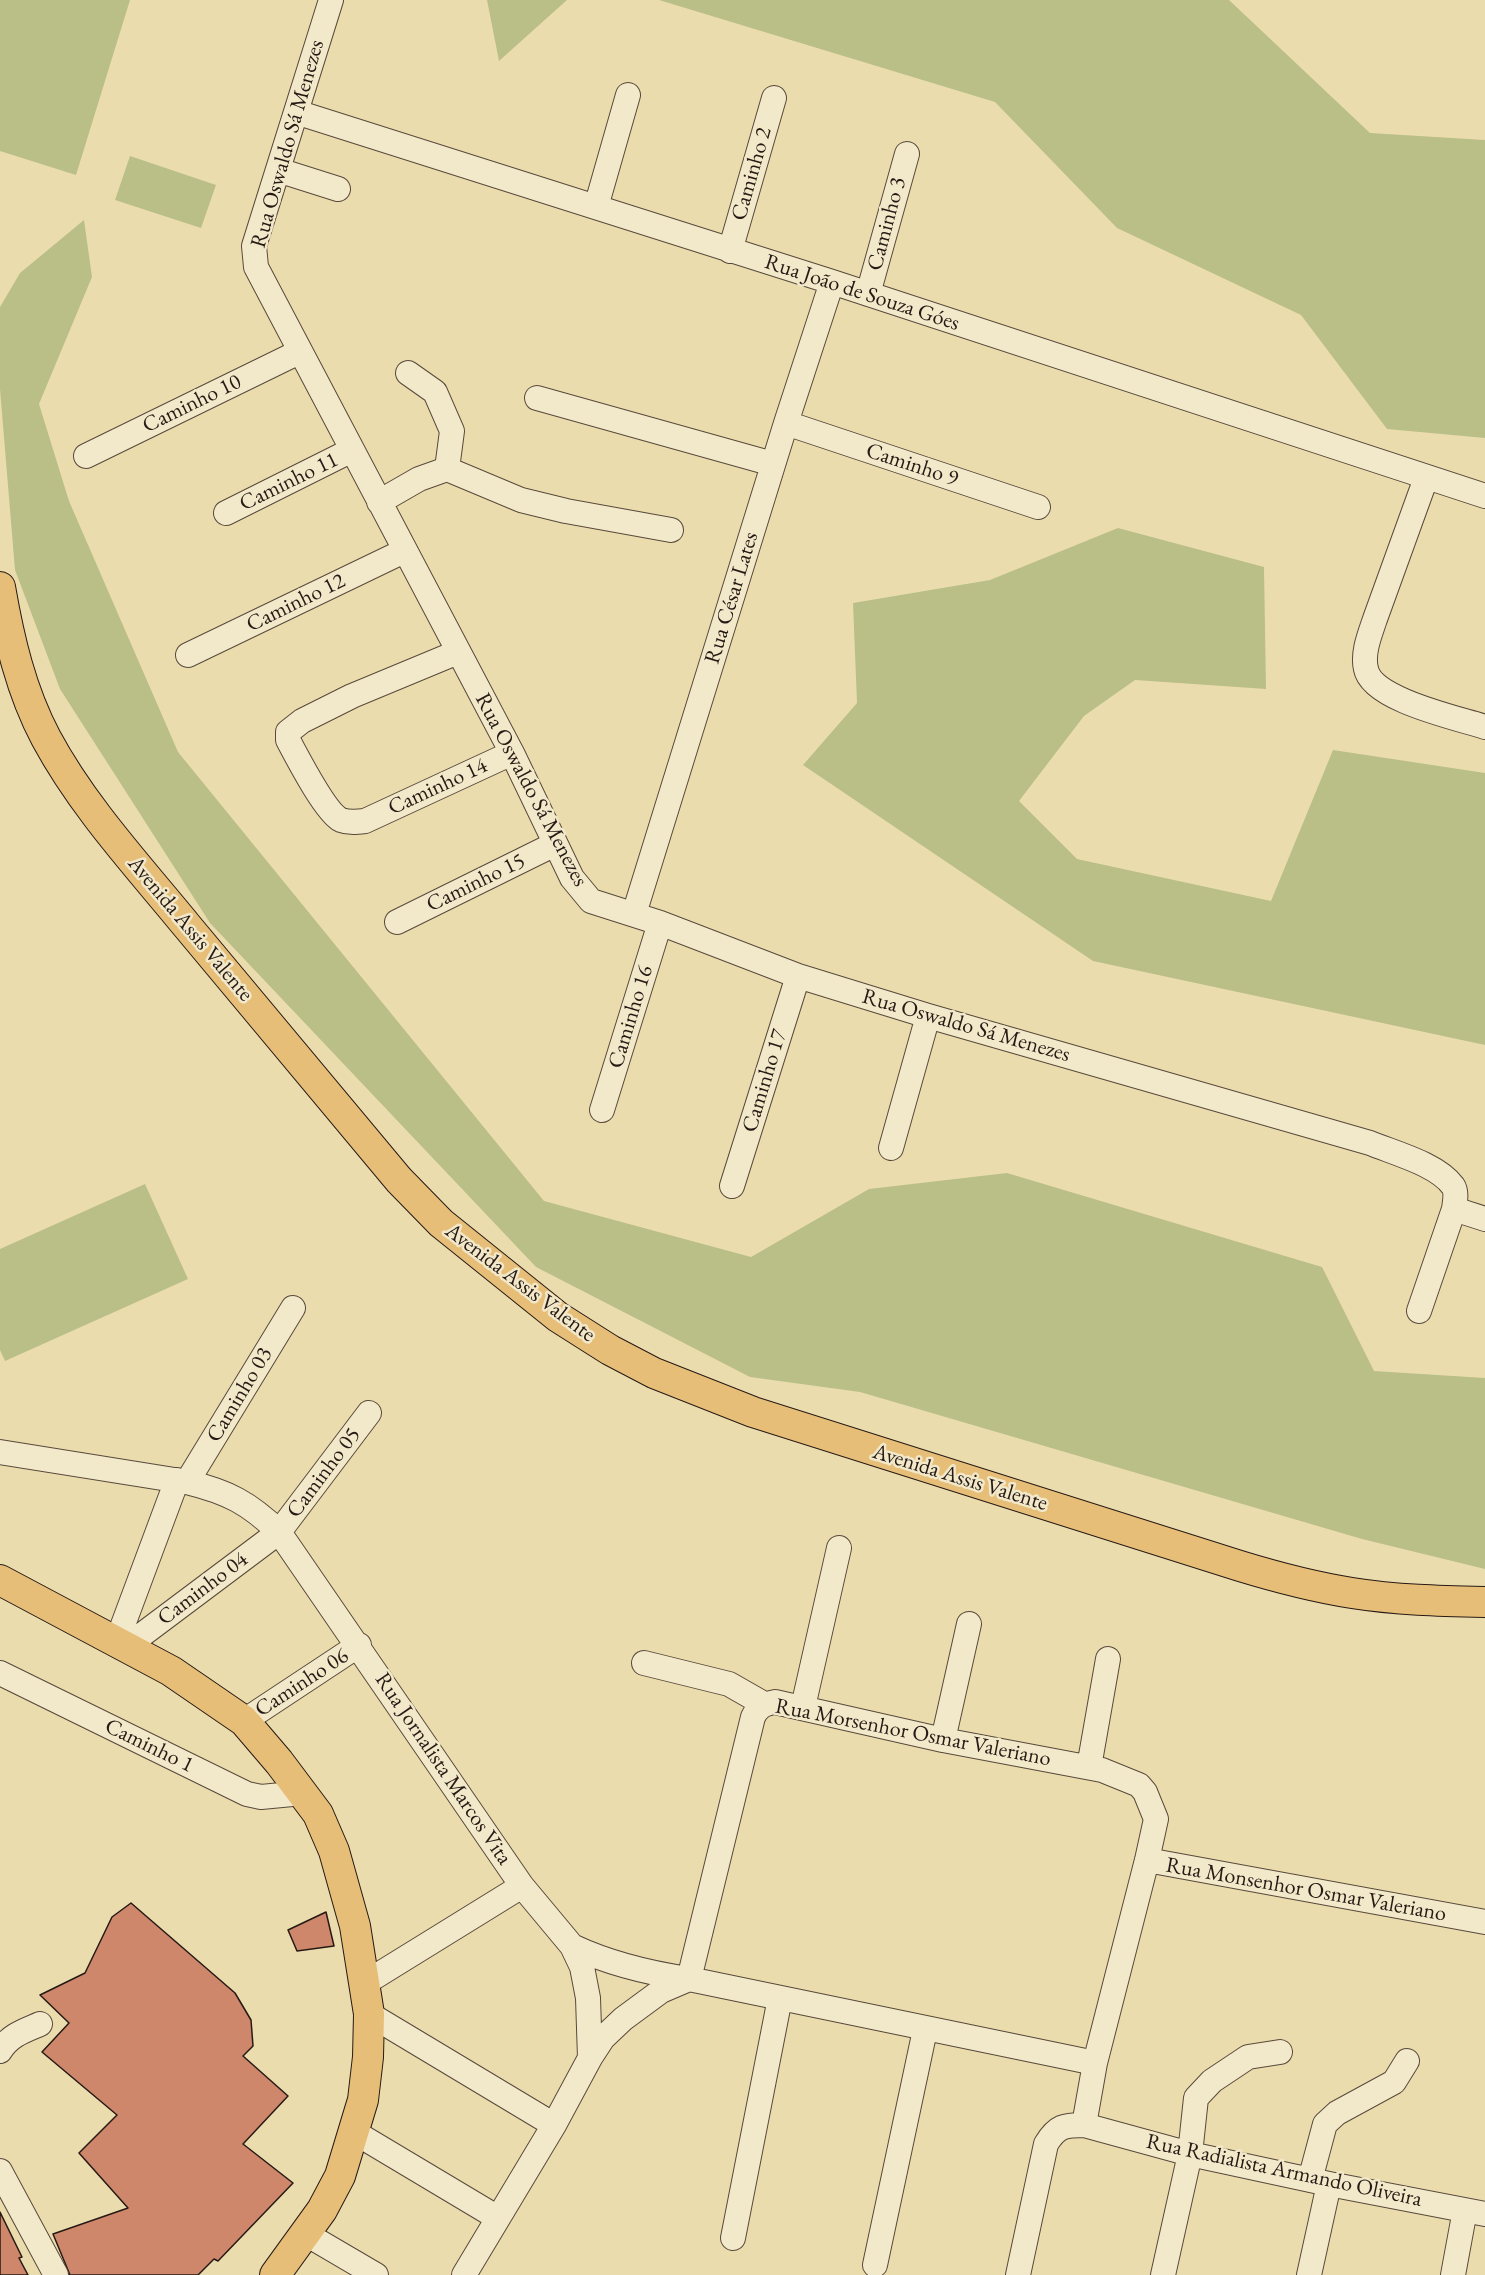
<!DOCTYPE html>
<html>
<head>
<meta charset="utf-8">
<style>
	body { margin:0 }
	canvas { display:block; background:#ebdcae }
</style>
</head>
<body>
<canvas width="1485" height="2275"></canvas>
<script>
const g = document.querySelector('canvas').getContext('2d');
g.lineJoin = 'round';
function paint(path, color) { g.fillStyle = color; g.fill(path, 'evenodd'); }
function trace(path, color, width, dash) { g.strokeStyle = color; g.lineWidth = width; g.lineCap = dash ? 'butt' : 'round'; g.setLineDash(dash || []); g.stroke(path); }
function drawText(font, color, halo, rows, align = 'center') {
  g.font = font + ' "EB Garamond",serif'; g.lineWidth = 5; g.setLineDash([]); g.textBaseline = 'middle'; g.strokeStyle = halo; g.fillStyle = color; for (const [text, x, y, turn = 0] of rows) {
    g.save(); g.translate(x, y); g.rotate((+turn || 0) * Math.PI / 180); g.textAlign = isNaN(turn) ? turn : align; if (halo) g.strokeText(text, 0, 0); g.fillText(text, 0, 0); g.restore();
  }
}
paint(new Path2D(`
	M0 0H130L76 175 0 151Z
	M487 0H567L499 61Z
	M659 0H1229L1370 133 1485 140V438L1387 429 1301 315 1117 228 995 102Z
	M130 156 216 185 201 228 115 200Z
	M84 220 92 277 39 404 69 501 178 752 544 1201 751 1257 869 1189 1007 1173 1322 1267 1374 1371 1485 1378V1569L1362 1539 860 1392 750 1377 536 1267 210 923 60 689 15 570 0 389V307L20 273Z
	M1118 528 1264 567 1266 689 1135 680 1084 716 1019 801 1077 859 1271 901 1333 750 1485 773V1045L1093 961 803 765 857 703 853 603 990 580Z
	M145 1184 188 1279 5 1361 0 1350V1249Z`), '#babf88');
const building = new Path2D(`
	M131 1903 235 1993 251 2020 253 2046 243 2056 288 2096 243 2144 293 2183 218 2261 214 2259 198 2275H70L53 2234 128 2208 79 2153 117 2115 42 2052 69 2023 40 1995 85 1973 112 1917Z
	M326 1912 334 1946 297 1951 288 1930Z
	M0 2212 22 2257 19 2258 28 2275H0Z`);
paint(building, '#ce876b');
trace(building, '#271a15', 1.5);
const minor = new Path2D(`
	M331 0 254 246 256 267 512 753 572 878 591 901 660 923 798 976 928 1016 1370 1143C1394 1153 1437 1164 1453 1186 1457 1192 1455 1201 1454 1209L1419 1311
	M296 112 832 282 1485 496
	M278 170 338 189
	M596 207 628 95
	M730 251 774 98
	M868 294 907 154
	M408 373 435 392 452 431 447 469
	M537 398 773 464
	M786 423 1038 507
	M86 456 299 352
	M1426 478 1375 619C1370 634 1362 653 1366 669 1372 700 1458 718 1485 727
	M379 502 419 479 447 469 521 500 566 511 671 530
	M226 513 352 450
	M458 652 352 696 302 721 288 732V740C297 757 326 813 341 820 349 823 357 822 365 821L512 753
	M188 655 404 551
	M634 914 786 423 832 282
	M397 922 555 844
	M602 1110 660 923
	M891 1148 928 1016
	M732 1186 798 976
	M1454 1209 1485 1219
	M0 1452 187 1482C228 1492 249 1503 279 1532L522 1886 572 1946 582 1967 588 1998 590 2058
	M187 1482 293 1308
	M117 1641 177 1480
	M127 1646 279 1532 369 1413
	M644 1663 729 1684 764 1704
	M0 1673 247 1794 261 1797 303 1793
	M803 1707 839 1548
	M244 1721 359 1645
	M943 1740 969 1624
	M1089 1767 1108 1659
	M1147 1860 1485 1922
	M572 1946C610 1964 648 1973 689 1979
	M365 1983 522 1886
	M369 2014 554 2125
	M0 2051C10 2035 24 2031 40 2024
	M1084 2125 1095 2063 1147 1860 1156 1819 1145 1792 1139 1785 1102 1770 943 1740 775 1702C763 1704 758 1707 753 1717L689 1979 1095 2063
	M354 2132 498 2218
	M0 2171 56 2275
	M1310 2180 1325 2124 1337 2113 1394 2082 1407 2061
	M306 2234 376 2275
	M733 2238 780 1998
	M875 2265 925 2030
	M464 2275 554 2125 590 2058 603 2038 623 2019 661 1991 689 1979
	M1018 2275 1046 2144C1057 2126 1064 2125 1084 2125L1190 2154 1329 2184 1485 2214
	M1163 2275 1190 2154 1196 2098 1212 2081 1248 2057 1280 2052
	M1309 2275 1329 2184
	M1453 2275 1465 2210`);
const major = new Path2D(`
	M0 587C9 639 21 691 46 738 83 807 138 866 187 926 258 1011 328 1096 399 1180L441 1223 558 1317 610 1350 654 1373 753 1412 1240 1566C1276 1577 1314 1587 1352 1593 1396 1600 1440 1601 1485 1602
	M0 1580 171 1671 244 1721 279 1762 318 1814 334 1851 355 1926 369 2014 368 2057 363 2100 340 2176 322 2210 275 2275`);
trace(minor, '#584a3b', 26);
trace(major, '#271a15', 32);
trace(minor, '#f2e8ca', 24);
trace(major, '#e6be77', 30);
drawText('22px', '#271a15', '#f2e8ca', [
	["Rua Oswaldo Sá Menezes",288,144,-74],
	["Caminho 2",752,174,-74],
	["Caminho 3",887,224,-75],
	["Rua João de Souza Góes",862,293,18],
	["Caminho 10",192,404,-26],
	["Caminho 9",912,465,18],
	["Caminho 11",289,482,-26],
	["Rua César Lates",732,598,-73],
	["Caminho 12",296,603,-26],
	["Caminho 14",438,787,-25],
	["Rua Oswaldo Sá Menezes",531,790,62],
	["Caminho 15",476,883,-26],
	["Avenida Assis Valente",190,929,50],
	["Caminho 16",631,1017,-73],
	["Rua Oswaldo Sá Menezes",966,1026,16],
	["Caminho 17",765,1081,-73],
	["Avenida Assis Valente",520,1283,37],
	["Caminho 03",240,1395,-59],
	["Caminho 05",324,1473,-53],
	["Avenida Assis Valente",960,1478,17],
	["Caminho 04",203,1589,-37],
	["Caminho 06",302,1683,-33],
	["Rua Morsenhor Osmar Valeriano",913,1733,11],
	["Caminho 1",149,1746,26],
	["Rua Jornalista Marcos Vita",443,1769,56],
	["Rua Monsenhor Osmar Valeriano",1306,1890,10],
	["Rua Radialista Armando Oliveira",1284,2171,12]
]);
</script>
</body>
</html>
